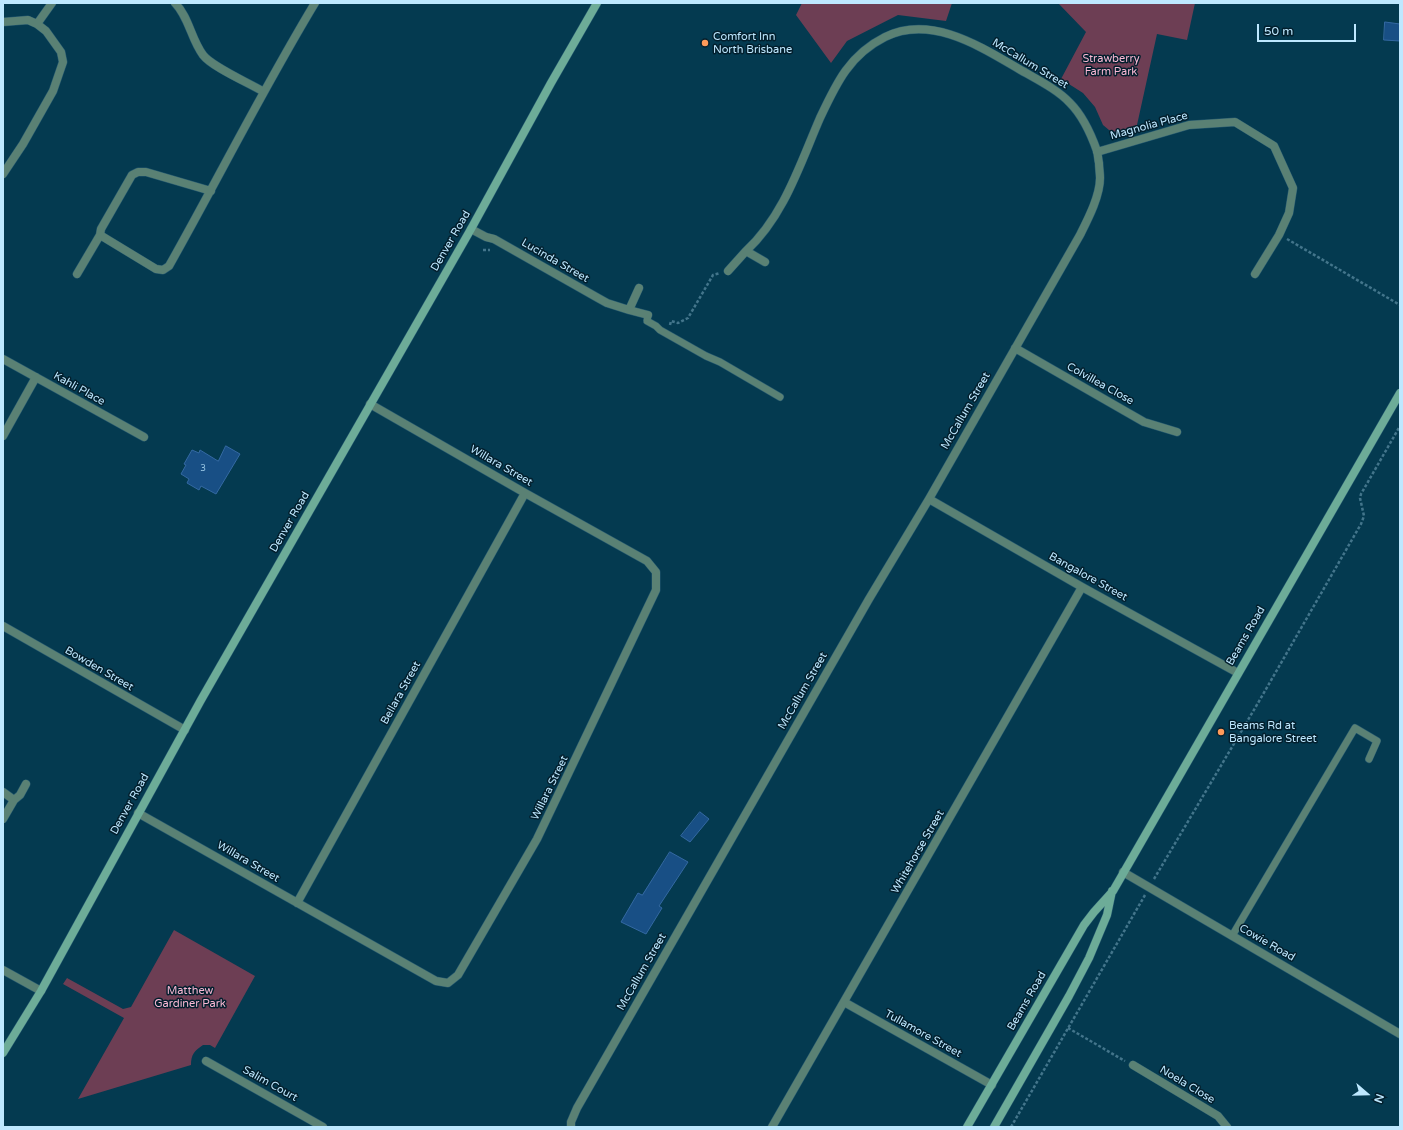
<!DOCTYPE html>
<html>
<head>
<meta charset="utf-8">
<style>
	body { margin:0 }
	#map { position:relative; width:1403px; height:1130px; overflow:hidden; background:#043a50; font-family:"Varela Round",sans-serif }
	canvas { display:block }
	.frame { position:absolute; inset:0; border:4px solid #bee8ff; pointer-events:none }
	.north { position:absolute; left:1347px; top:1074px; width:40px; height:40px; -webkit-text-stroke:3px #031f2d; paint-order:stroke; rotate:110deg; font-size:11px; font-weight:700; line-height:16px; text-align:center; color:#bee8ff }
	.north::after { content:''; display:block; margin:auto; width:14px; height:18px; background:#bee8ff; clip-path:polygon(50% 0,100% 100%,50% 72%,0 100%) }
	.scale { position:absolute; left:1257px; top:24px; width:99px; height:18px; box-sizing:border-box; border:2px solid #bee8ff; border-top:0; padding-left:5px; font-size:12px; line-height:14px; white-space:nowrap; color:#bee8ff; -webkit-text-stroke:3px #031f2d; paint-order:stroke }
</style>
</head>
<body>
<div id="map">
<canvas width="1403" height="1130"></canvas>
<div class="frame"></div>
<div class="north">N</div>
<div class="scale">50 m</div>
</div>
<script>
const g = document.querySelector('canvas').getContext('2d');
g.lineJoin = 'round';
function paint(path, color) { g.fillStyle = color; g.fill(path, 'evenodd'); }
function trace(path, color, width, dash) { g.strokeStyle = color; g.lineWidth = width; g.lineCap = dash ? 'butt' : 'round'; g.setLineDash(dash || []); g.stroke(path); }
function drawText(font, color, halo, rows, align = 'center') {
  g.font = font + ' "Varela Round",sans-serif'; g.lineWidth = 3; g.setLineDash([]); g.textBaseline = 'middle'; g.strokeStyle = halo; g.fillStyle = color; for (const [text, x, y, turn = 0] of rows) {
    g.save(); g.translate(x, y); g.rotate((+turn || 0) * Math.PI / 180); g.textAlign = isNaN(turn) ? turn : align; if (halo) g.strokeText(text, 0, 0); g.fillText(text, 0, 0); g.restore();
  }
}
paint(new Path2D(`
	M802 3H952L946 21 898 15 847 41 831 63 796 15Z
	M1058 3H1195L1187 40 1157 34 1137 125 1116 132 1109 130 1103 125 1095 107 1083 93 1061 79 1086 32Z
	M174 930 255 976 215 1048 210 1045H203C194 1051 191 1055 191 1065L78 1099 124 1018 63 984 67 978 123 1009 131 1007Z`), '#6d3e54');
const building = new Path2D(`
	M1385 22 1400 24V41L1384 40Z
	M226 446 240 454 216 494 201 486 199 490 187 483 189 479 181 474 186 465 184 464 192 450 199 453 200 450 218 461Z
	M700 812 709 819 690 842 681 836Z
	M670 852 688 862 659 906 662 908 646 934 621 922 638 893 642 895Z`);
paint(building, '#184f85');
trace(building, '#3469a2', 1);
const lane = new Path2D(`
	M648 315 647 321 656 326 660 330 706 356 720 362 780 397
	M1232 936 1355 728 1377 741 1369 759`);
const street = new Path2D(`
	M175 3C189 17 191 39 203 55 212 67 249 83 264 92
	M3 22 28 20 37 24 46 31 61 52 63 62 53 91 23 144 3 174
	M37 24 52 3
	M1097 152 1189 125 1235 122 1274 146 1293 188 1289 213 1279 235 1255 274
	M211 191 146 172H138L132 175 101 229 100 235 156 269 163 270 169 266C218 179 263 89 315 3
	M471 229 486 237 494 239 598 298 607 303 629 310
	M728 271 746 251 765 262
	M77 274 100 235
	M639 288 629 310 648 315
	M1015 348 1144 422 1177 432
	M3 359 144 437
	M3 436 36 377
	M929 499 1082 587 1238 673
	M3 626 185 730
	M3 792 14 800
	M138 813 436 981 448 983 458 975 537 839 656 590V572L647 561 525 493 370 404
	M3 819 14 800 20 795 26 784
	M1123 872 1400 1034
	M297 903 525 493
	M3 970 41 991
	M844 1002 992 1085
	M206 1061 323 1127
	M1133 1065 1218 1116 1227 1127
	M571 1127V1122L577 1108 869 599 929 499 1080 235C1088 219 1100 196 1100 178 1100 173 1099 168 1099 163 1098 159 1098 154 1097 151 1091 134 1083 116 1070 103 1057 89 1036 79 1019 69 981 47 931 14 885 37 849 55 836 84 820 118 800 164 784 216 746 251
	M772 1127 1082 587`);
const secondary = new Path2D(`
	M3 1053 41 991 201 700 471 229 551 83 597 3
	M967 1127 1084 925 1094 912 1113 891 1400 393
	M994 1127 1069 996 1089 958 1107 915 1112 891`);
trace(lane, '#255970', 8);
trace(street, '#255970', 9);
trace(secondary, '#255970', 9);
trace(new Path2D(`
	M1287 239 1400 305
	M483 250H490
	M670 325 671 321 678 323 688 318 713 275 720 273
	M1154 879 1258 703 1361 524 1364 516 1360 498 1361 494 1400 426
	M1068 1028 1125 1061
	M1011 1127 1145 895`), '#43758b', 2.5, [3, 2]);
trace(lane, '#5a8174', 7);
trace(street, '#5a8174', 8);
trace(secondary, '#6dac98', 8);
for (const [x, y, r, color] of [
	[705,43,4,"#ff9b5a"],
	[1221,732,4,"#ff9b5a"]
]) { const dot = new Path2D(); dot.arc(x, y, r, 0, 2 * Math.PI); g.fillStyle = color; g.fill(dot); trace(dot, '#031f2d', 1.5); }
drawText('9px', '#94c2e0', null, [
	["3",203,469]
]);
drawText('11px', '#bee8ff', '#031f2d', [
	["Comfort Inn",713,37],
	["North Brisbane",713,50],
	["Beams Rd at",1229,726],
	["Bangalore Street",1229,739]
], 'left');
drawText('11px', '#f9b8d4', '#031f2d', [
	["Strawberry",1111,59],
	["Farm Park",1111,72],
	["Matthew",190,991],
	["Gardiner Park",190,1004]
]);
drawText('11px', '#bee8ff', '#031f2d', [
	["McCallum Street",1030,64,31],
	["Magnolia Place",1149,126,-15],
	["Denver Road",451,241,-60],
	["Lucinda Street",555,261,30],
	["Colvillea Close",1100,384,29],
	["Kahli Place",79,389,29],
	["McCallum Street",966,411,-60],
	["Willara Street",501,466,30],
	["Denver Road",290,522,-60],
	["Bangalore Street",1088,577,29],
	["Beams Road",1246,636,-60],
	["Bowden Street",99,669,30],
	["McCallum Street",803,691,-60],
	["Bellara Street",401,693,-61],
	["Willara Street",550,788,-64],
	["Denver Road",130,804,-61],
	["Whitehorse Street",918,852,-60],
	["Willara Street",248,862,30],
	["Cowie Road",1267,943,30],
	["McCallum Street",642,972,-60],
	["Beams Road",1027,1001,-60],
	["Tullamore Street",923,1034,29],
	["Salim Court",270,1084,29],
	["Noela Close",1187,1085,31]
]);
</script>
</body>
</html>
